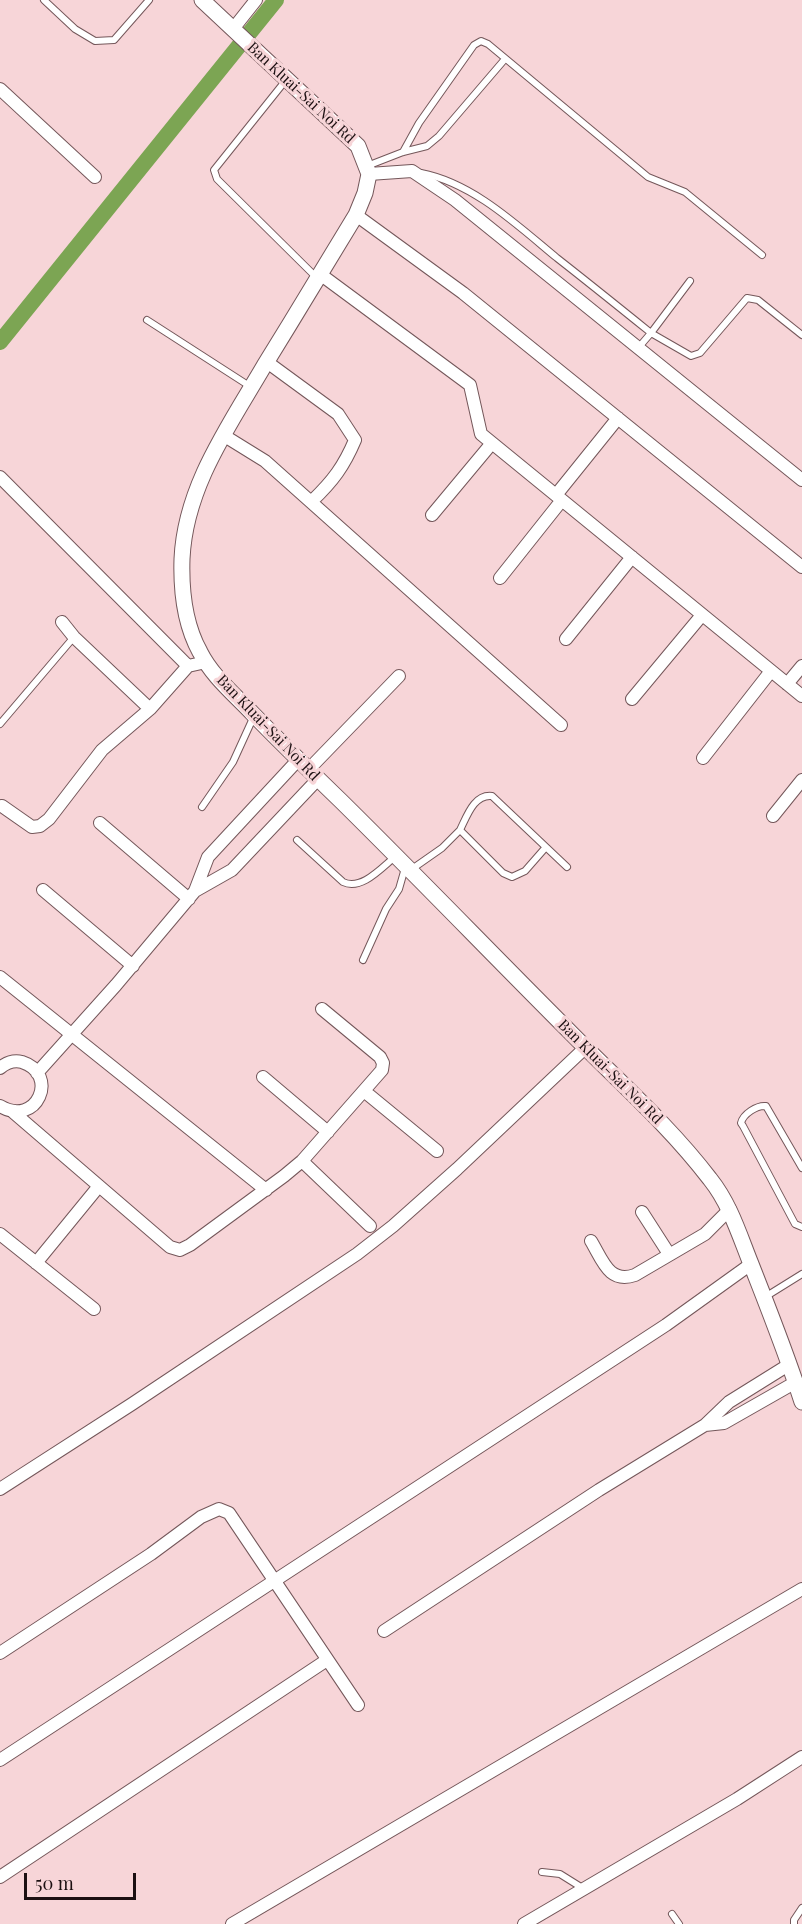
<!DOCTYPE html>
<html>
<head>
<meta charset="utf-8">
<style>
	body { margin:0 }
	#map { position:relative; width:802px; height:1924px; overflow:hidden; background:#f7d5d8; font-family:"Playfair Display",serif }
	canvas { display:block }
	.scale { position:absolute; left:24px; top:1873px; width:112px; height:27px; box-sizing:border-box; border:3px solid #1c1012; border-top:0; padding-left:8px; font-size:18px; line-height:21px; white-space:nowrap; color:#1c1012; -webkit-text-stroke:4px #f7d5d8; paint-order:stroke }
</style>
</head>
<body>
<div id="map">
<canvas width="802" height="1924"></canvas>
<div class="scale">50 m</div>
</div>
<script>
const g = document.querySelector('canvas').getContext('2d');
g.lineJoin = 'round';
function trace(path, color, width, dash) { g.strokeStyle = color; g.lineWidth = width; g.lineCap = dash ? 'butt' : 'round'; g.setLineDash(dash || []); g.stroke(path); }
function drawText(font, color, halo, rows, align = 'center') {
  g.font = font + ' "Playfair Display",serif'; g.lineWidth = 6; g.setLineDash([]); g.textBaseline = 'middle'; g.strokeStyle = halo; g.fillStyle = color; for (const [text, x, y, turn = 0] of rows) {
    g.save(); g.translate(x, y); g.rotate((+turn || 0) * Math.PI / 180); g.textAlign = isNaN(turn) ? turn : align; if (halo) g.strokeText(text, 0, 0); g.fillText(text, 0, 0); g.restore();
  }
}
trace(new Path2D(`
	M0 342 276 0`), '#7ca553', 16);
const service = new Path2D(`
	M44 0 75 29 95 41 114 40 149 0
	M286 80 214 170 217 179 317 278
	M403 152 419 123 474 45 481 41 488 44 648 177 685 192 762 255
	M367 166 403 152 427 146 439 136 505 59
	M421 173C473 183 517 225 557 258 589 283 620 308 651 333L690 281
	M147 320 251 387
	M639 347 651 333 691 356 700 353 747 298 758 300 802 335
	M0 724 74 637
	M202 807 233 762 254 716
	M460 830C467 816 474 794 492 796L567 867
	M297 840 343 882C362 891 382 867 396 856
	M412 869 442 848 460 830 503 873 512 877 525 871 546 847
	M363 960 386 909 399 889 405 868
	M802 1168 766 1106C757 1105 743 1114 741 1123L743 1126 795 1224 802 1227
	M765 1297 802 1274
	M542 1872 560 1874 584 1889
	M672 1914 679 1924
	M794 1924V1920L802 1908`);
const minor = new Path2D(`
	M233 29 256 0
	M0 89 95 177
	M369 174 412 171 455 200 802 480
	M356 215 463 293 802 567
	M320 274 470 385 481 434 802 696
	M267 362 338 414 355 440C344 466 333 481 312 501
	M223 435 265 461 561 725
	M0 477 188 666
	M556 495 618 418
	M432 515 492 443
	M500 578 562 500
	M62 622 74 637 150 709
	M566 639 632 557
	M787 684 802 666
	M632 699 702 615
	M703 758 771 671
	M309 769 399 676
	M2 806 32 827 40 826 49 819 102 750 150 709 188 666 206 662
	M773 816 802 780
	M100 823 189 899
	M43 890 133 966
	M195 891 208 857 298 760
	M0 977 266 1190
	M0 1068C6 1063 14 1060 22 1062 60 1074 37 1128 0 1106
	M37 1073 116 985 195 891 232 870 318 779
	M263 1077 328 1132
	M364 1091 437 1151
	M13 1112 170 1247 180 1250 190 1245 284 1176 302 1161 382 1070 383 1063 380 1057 322 1009
	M302 1161 370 1226
	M642 1212 669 1254
	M0 1234 94 1309
	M591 1241C603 1261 609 1284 635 1275L705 1234 730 1209
	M36 1263 99 1186
	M705 1425 724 1423 796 1382
	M0 1489 132 1404 357 1254 393 1226 457 1169 585 1048
	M384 1631 599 1490 705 1425 729 1402 790 1364
	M0 1653 151 1554 201 1517 219 1509 229 1513 358 1705
	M0 1760 666 1325 751 1264
	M0 1877 327 1660
	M232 1924 802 1589
	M524 1924 737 1799 802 1757`);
const tertiary = new Path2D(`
	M202 0 358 146 369 174 365 193 356 215C325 266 295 316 264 366 229 426 185 487 182 559 181 590 185 625 200 652 212 676 234 694 252 713 281 743 311 772 341 801 417 876 492 954 568 1030 616 1079 668 1124 710 1179 730 1204 739 1234 751 1264 769 1310 787 1355 802 1402`);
trace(service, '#74575a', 8);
trace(minor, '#74575a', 14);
trace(tertiary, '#74575a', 17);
trace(service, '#fff', 6);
trace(minor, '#fff', 12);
trace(tertiary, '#fff', 15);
drawText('15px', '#1c1012', '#f7d5d8', [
	["Ban Kluai-Sai Noi Rd",301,93,43],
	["Ban Kluai-Sai Noi Rd",268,728,46],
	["Ban Kluai-Sai Noi Rd",610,1072,45]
]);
</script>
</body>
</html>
